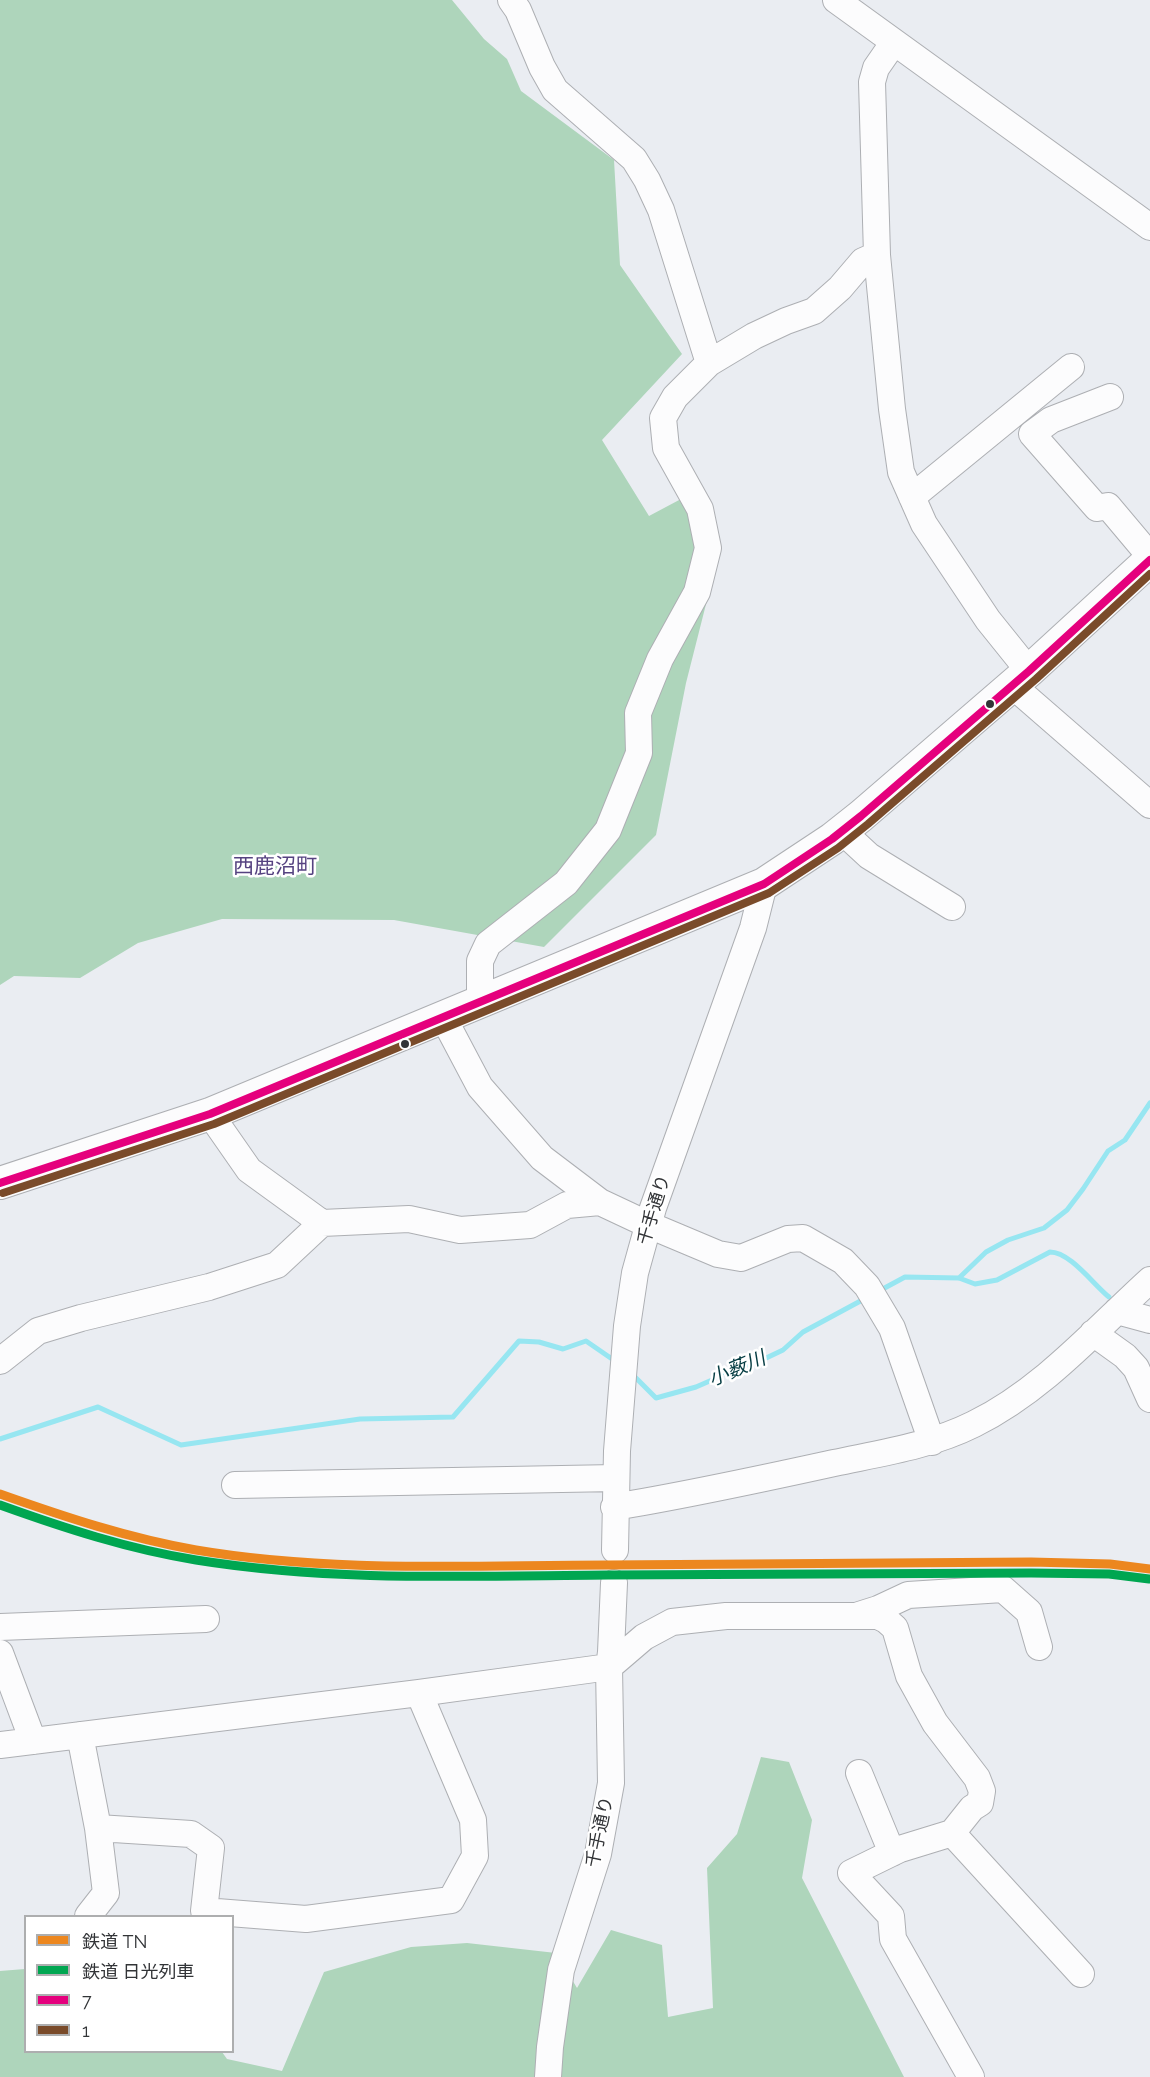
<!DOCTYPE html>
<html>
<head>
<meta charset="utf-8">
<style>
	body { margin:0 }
	#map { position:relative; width:1150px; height:2077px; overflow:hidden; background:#eaedf2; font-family:Raleway,"Noto Sans JP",sans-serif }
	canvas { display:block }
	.legend { position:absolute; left:24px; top:1915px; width:210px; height:138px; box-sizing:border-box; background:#fff; border:2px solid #adaeaf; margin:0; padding:8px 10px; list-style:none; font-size:18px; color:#323437 }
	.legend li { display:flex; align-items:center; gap:12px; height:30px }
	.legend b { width:30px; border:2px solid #adaeaf }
</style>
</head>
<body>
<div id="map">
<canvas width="1150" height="2077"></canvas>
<ul class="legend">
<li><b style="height:8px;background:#ec871f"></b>鉄道 TN</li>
<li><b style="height:8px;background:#00a651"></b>鉄道 日光列車</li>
<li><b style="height:8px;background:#e5007d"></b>7</li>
<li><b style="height:8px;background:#7a4b2a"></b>1</li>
</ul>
</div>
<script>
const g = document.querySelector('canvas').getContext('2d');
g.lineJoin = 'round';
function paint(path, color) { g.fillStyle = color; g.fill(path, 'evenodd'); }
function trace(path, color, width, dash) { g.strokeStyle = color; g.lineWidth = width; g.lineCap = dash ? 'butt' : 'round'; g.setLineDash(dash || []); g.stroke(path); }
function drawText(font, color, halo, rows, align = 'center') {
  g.font = font + ' Raleway,"Noto Sans JP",sans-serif'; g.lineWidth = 5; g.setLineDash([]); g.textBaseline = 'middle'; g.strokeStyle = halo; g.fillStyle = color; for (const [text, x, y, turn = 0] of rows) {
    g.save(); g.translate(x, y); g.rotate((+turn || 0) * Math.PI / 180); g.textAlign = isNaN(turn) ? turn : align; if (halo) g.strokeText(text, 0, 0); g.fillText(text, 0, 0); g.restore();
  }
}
paint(new Path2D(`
	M0 0H452L484 39 507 59 521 91 614 160 620 265 682 354 602 440 649 516 681 499 720 549 686 683 656 835 544 947 394 920 222 919 138 943 80 978 14 976 0 985Z
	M761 1757 789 1762 812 1820 802 1878 904 2077H0V1971L25 1969 26 2052H222L227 2059 282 2071 324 1972 411 1947 467 1943 556 1953 577 1988 611 1930 662 1945 668 2017 713 2008 707 1868 737 1834Z`), '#aed5bb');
trace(new Path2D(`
	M959 1278 986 1252 1008 1240 1044 1228 1067 1210 1083 1189 1108 1151 1125 1140 1150 1103
	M879 1291 905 1277 959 1278 975 1284 997 1280 1050 1252C1070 1252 1093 1284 1109 1297
	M632 1374 656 1398 696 1387 712 1380 721 1373 762 1360 783 1350 803 1332 866 1298
	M0 1439 98 1407 181 1445 360 1419 453 1417 519 1341 539 1342 563 1349 586 1341 615 1361`), '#97e6f1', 5);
const minor = new Path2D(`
	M511 0 518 10 542 67 555 90 634 159 647 180 661 210 709 363
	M836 0 1150 227
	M894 42 876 68 872 82 877 255 892 409 901 472 924 524 988 620 1029 671
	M1110 397 1051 420 1032 434 1097 508 1108 506 1150 556
	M912 497 1071 367
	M1012 685 1150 805
	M842 831 869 856 952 907
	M480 1002V961L488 944 566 883 608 830 639 753 638 713 660 659 697 592 708 548 700 509 666 448 663 418 675 397 709 363 754 336 786 321 814 311 840 288 863 261 877 255
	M443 1017 480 1087 542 1158 600 1202 649 1225 718 1254 741 1258 788 1239 803 1238 843 1261 867 1286 892 1328 932 1442
	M210 1114 249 1170 322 1223 409 1219 460 1230 530 1225 567 1205 600 1202
	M1117 1311 1150 1320
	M1093 1333 1125 1356 1136 1368 1150 1399
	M0 1361 38 1331 81 1318 209 1287 277 1265 322 1223
	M235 1485 616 1478
	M614 1507C688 1495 761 1479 834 1463 881 1453 930 1446 974 1424 1043 1390 1095 1330 1150 1280
	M615 1550 617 1451 627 1326 635 1273 653 1208 753 928 764 884
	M859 1615 878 1609 908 1595 1003 1589 1029 1612 1039 1647
	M0 1627 206 1619
	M0 1653 33 1741
	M80 1735 98 1828 106 1893 88 1916
	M0 1745 419 1693 609 1667 644 1637 672 1622 726 1616H878L886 1620 895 1628 909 1676 935 1723 977 1778 982 1791 980 1803 972 1808 952 1833 900 1849 851 1873 891 1916 893 1939 971 2077
	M859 1773 892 1853
	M98 1828 191 1834 211 1848 204 1911 306 1919 451 1900 475 1856 473 1820 419 1693
	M952 1833 1081 1974
	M548 2077 550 2047 561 1970 598 1854 611 1783 609 1667 611 1652 614 1583`);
const major = new Path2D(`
	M0 1183 210 1114 764 884 832 839 861 816 1029 671 1150 560`);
trace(minor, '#adafb3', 28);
trace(major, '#adafb3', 34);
trace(minor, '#fcfcfd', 26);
trace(major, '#fcfcfd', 32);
trace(new Path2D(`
	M0 1183 210 1114 764 884 832 839 861 816 1029 671 1150 560`), '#e5007d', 8);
trace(new Path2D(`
	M3 1193 214 1124 769 893 838 848 868 824 1036 679 1150 574`), '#7a4b2a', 8);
trace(new Path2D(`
	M0 1494C65 1517 128 1538 196 1550 331 1573 471 1565 608 1565 749 1564 890 1563 1031 1562L1110 1564 1150 1569`), '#ec871f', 9);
trace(new Path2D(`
	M0 1505C64 1528 128 1549 196 1560 332 1582 471 1576 608 1575 749 1574 890 1573 1031 1573L1109 1574 1149 1579`), '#00a651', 9);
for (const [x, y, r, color] of [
	[990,704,5,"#323437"],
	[405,1044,5,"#323437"]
]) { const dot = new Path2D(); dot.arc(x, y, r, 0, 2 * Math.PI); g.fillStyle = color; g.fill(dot); trace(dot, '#fff', 2); }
drawText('18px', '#323437', '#fff', [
	["千手通り",654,1210,-73],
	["千手通り",600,1832,-78]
]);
drawText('italic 20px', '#063d43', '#fff', [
	["小薮川",737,1369,-23]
]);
drawText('21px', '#554280', '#fff', [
	["西鹿沼町",275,867]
]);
</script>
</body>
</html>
